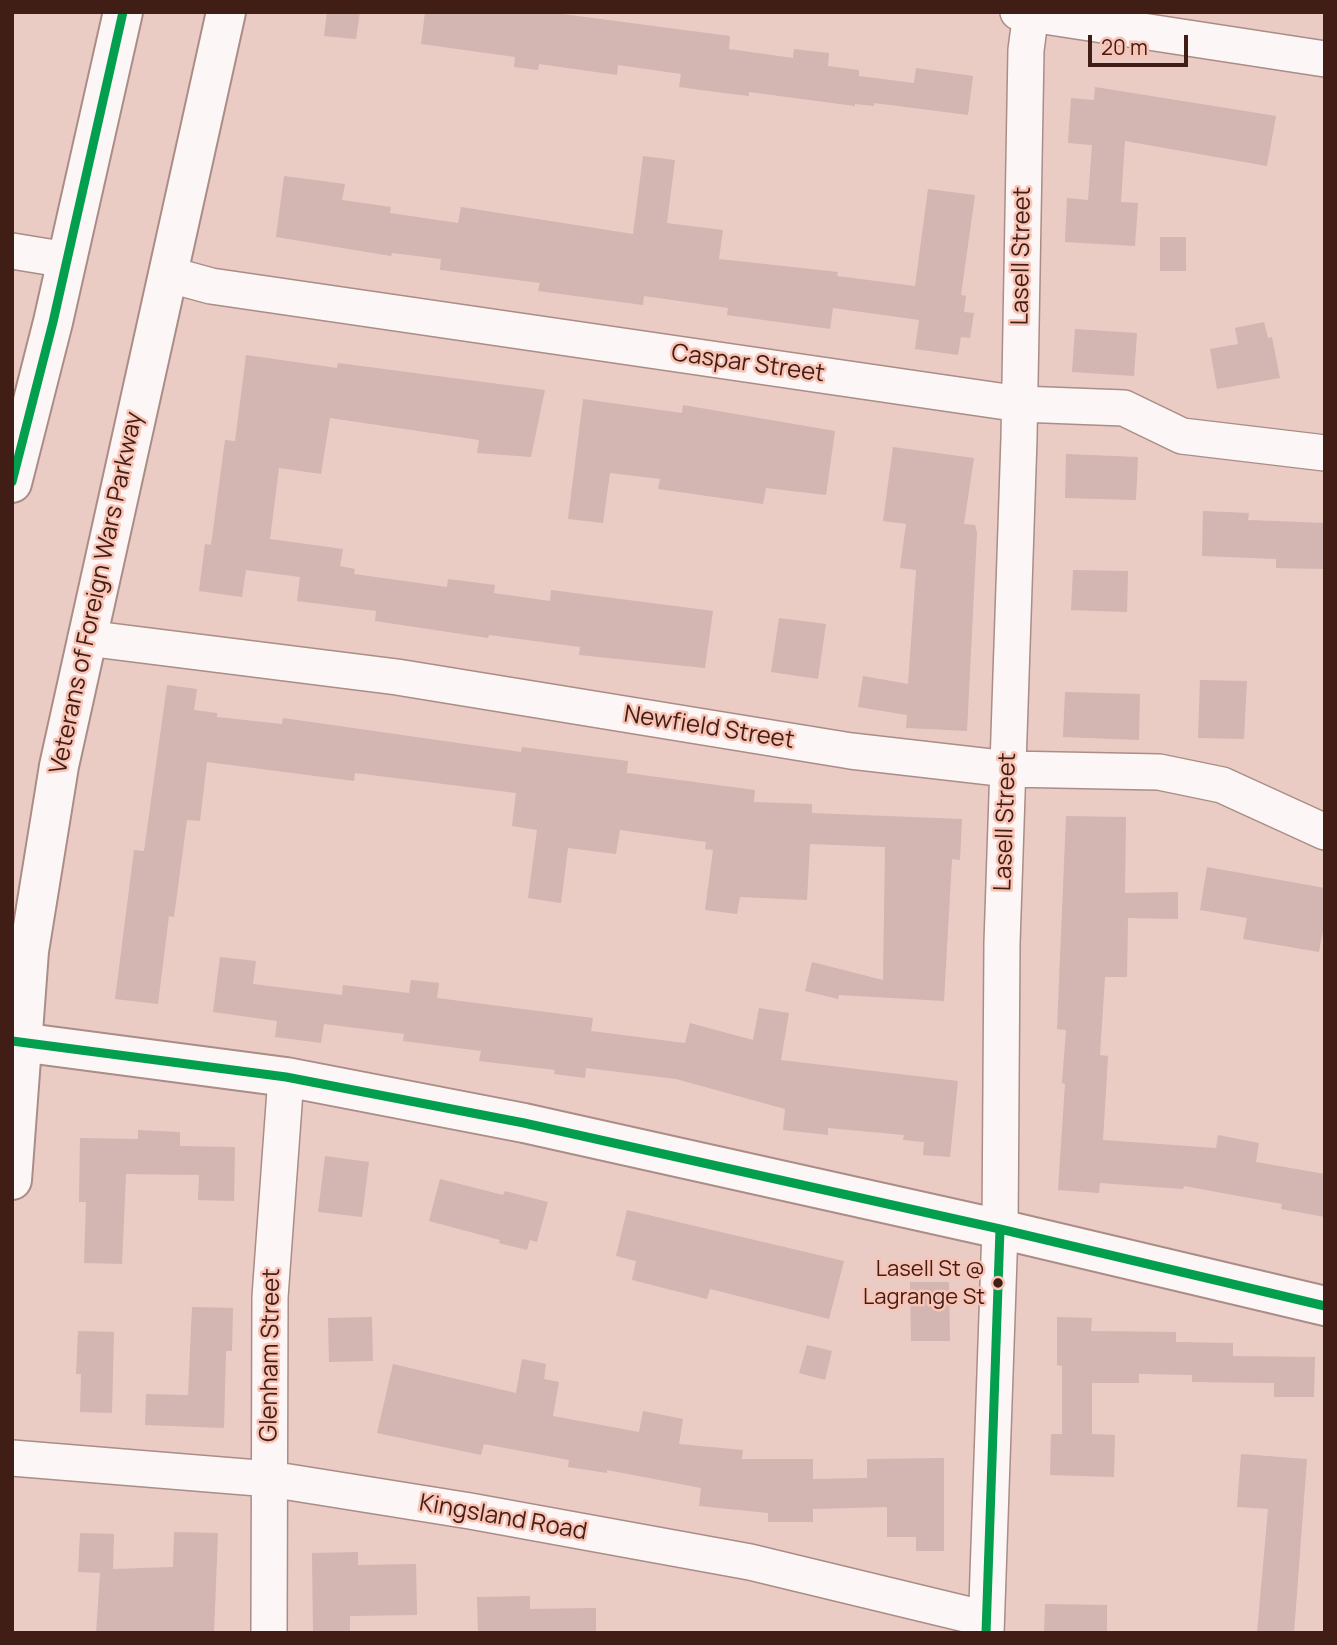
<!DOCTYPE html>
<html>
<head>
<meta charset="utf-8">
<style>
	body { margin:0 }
	#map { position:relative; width:1337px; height:1645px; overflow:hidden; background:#eaccc4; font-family:Manrope,sans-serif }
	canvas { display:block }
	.frame { position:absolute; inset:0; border:14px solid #401e16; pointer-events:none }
	.scale { position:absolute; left:1088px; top:35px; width:100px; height:32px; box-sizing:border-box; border:4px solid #401e16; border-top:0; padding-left:9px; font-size:21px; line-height:24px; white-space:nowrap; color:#401e16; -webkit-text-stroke:5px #f9c3b5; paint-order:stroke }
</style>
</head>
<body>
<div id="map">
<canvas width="1337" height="1645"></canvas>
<div class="frame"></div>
<div class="scale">20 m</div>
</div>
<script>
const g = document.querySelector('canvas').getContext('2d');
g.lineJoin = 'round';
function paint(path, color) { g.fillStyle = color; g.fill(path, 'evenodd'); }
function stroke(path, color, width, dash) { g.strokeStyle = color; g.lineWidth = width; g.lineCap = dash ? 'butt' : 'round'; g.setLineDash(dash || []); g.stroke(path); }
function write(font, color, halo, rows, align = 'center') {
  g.font = font + ' Manrope,sans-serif'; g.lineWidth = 5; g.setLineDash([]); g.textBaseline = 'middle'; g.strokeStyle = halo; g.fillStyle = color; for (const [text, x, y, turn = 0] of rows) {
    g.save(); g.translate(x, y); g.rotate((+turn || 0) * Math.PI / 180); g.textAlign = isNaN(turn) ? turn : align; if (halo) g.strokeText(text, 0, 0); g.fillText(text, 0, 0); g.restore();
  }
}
const building = new Path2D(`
	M 327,12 L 360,12 L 356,39 L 324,36 Z
	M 425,12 L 547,12 L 730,36 L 729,49 L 793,58 L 794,49 L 829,53 L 828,66 L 859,70 L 859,76 L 914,83 L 916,68 L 973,76 L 968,115 L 874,103 L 874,106 L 855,104 L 855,106 L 749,92 L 749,96 L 724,93 L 679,87 L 681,74 L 618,65 L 617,75 L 539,64 L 538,70 L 514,67 L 515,57 L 421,44 Z
	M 1095,87 L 1276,116 L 1267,166 L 1125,141 L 1121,202 L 1138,203 L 1135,246 L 1065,242 L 1067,198 L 1088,200 L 1092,145 L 1068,143 L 1071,98 L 1094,100 Z
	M 643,156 L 675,160 L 667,223 L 723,230 L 719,259 L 838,272 L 837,276 L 915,286 L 928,189 L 975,195 L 961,295 L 966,296 L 964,312 L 974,313 L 970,338 L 961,337 L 958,355 L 915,349 L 919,320 L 833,308 L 830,329 L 727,315 L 728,308 L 644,296 L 643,305 L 538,291 L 540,283 L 440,270 L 441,259 L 392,253 L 391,256 L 276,237 L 284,176 L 345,184 L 342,200 L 391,207 L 390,213 L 458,223 L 461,207 L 633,234 Z
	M 1160,237 L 1186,237 L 1186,271 L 1160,271 Z
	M 1264,322 L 1268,338 L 1272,337 L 1280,378 L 1217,389 L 1210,349 L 1238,344 L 1235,328 Z
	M 1075,329 L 1137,333 L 1134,376 L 1072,372 Z
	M 246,355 L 337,368 L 338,363 L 545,390 L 531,457 L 477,453 L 479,440 L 330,418 L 321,474 L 279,468 L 270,539 L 343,549 L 340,566 L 355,569 L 354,574 L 447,587 L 448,579 L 495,585 L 494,593 L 550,601 L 551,590 L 713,611 L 705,668 L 579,655 L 580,647 L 489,635 L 488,638 L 375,621 L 376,611 L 297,601 L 300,577 L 246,570 L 242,597 L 199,591 L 205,544 L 211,545 L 225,440 L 235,441 Z
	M 583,399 L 682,413 L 683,405 L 835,431 L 826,495 L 766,488 L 763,504 L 658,489 L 660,479 L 610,473 L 603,523 L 568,519 Z
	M 893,447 L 974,458 L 964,524 L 975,525 L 977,533 L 967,731 L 906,728 L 907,715 L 858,707 L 863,676 L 908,684 L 916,570 L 900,568 L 906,524 L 883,521 Z
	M 1066,454 L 1138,457 L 1136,500 L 1065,498 Z
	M 1203,511 L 1249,513 L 1248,520 L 1325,523 L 1324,569 L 1276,568 L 1276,559 L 1202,556 Z
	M 1073,570 L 1128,571 L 1127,612 L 1071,610 Z
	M 779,618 L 826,624 L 818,679 L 771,672 Z
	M 1200,680 L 1247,681 L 1244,739 L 1198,738 Z
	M 167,685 L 197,689 L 194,710 L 217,713 L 217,717 L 282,724 L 283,718 L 521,752 L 522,747 L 628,761 L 627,773 L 755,790 L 754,802 L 812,804 L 812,813 L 962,819 L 960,860 L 952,859 L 944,1001 L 839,995 L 838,999 L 805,991 L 812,962 L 883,980 L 885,847 L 810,844 L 807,900 L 740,897 L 737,914 L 705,910 L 713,850 L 705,849 L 706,842 L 620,830 L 616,854 L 568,848 L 561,903 L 528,898 L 537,830 L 512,826 L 516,793 L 355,773 L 354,781 L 207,762 L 200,821 L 187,820 L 174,917 L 169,916 L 158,1004 L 115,999 L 134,850 L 144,851 Z
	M 1065,692 L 1140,694 L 1139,740 L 1063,737 Z
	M 1066,816 L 1126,817 L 1125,893 L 1178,892 L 1178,919 L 1128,918 L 1127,977 L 1105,977 L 1100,1055 L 1108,1056 L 1103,1140 L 1216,1148 L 1218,1135 L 1259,1143 L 1256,1162 L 1325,1174 L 1325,1217 L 1281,1209 L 1282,1204 L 1184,1186 L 1183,1189 L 1100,1183 L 1099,1193 L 1058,1190 L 1065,1084 L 1062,1083 L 1066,1030 L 1057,1029 Z
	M 1207,867 L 1325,888 L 1325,919 L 1319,952 L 1243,939 L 1247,918 L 1200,910 Z
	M 220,957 L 256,961 L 253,984 L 342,995 L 343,985 L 409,993 L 411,980 L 439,983 L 437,998 L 593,1018 L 591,1031 L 685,1043 L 690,1023 L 753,1040 L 759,1008 L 789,1013 L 781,1060 L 958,1081 L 950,1157 L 923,1155 L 924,1142 L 903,1140 L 904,1135 L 828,1128 L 828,1135 L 783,1130 L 785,1109 L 676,1079 L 586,1068 L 585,1078 L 554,1074 L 555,1070 L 479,1061 L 481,1051 L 403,1041 L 404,1034 L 324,1024 L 321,1043 L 275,1037 L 277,1021 L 213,1012 Z
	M 138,1130 L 180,1132 L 180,1146 L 235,1147 L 234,1201 L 198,1200 L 199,1175 L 126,1174 L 122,1264 L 84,1263 L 86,1202 L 79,1202 L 80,1138 L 138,1139 Z
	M 325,1156 L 369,1162 L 362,1217 L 318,1212 Z
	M 440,1179 L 503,1195 L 505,1191 L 548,1202 L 537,1242 L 530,1240 L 527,1250 L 499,1243 L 500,1240 L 429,1221 Z
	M 627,1210 L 844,1261 L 829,1319 L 710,1289 L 707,1299 L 632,1280 L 636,1261 L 616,1256 Z
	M 910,1282 L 949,1282 L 950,1341 L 911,1341 Z
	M 192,1307 L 233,1308 L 232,1351 L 226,1351 L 224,1428 L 145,1425 L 146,1394 L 188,1395 Z
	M 372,1317 L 373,1361 L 329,1362 L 328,1318 Z
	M 1057,1317 L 1092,1318 L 1091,1331 L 1176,1332 L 1176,1342 L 1233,1343 L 1233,1356 L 1315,1357 L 1314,1397 L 1274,1397 L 1274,1383 L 1192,1382 L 1192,1375 L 1139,1374 L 1139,1383 L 1092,1383 L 1092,1434 L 1115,1435 L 1114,1477 L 1050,1475 L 1051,1434 L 1062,1434 L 1062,1366 L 1057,1365 Z
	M 78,1331 L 114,1332 L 112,1413 L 80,1412 L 81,1374 L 76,1374 Z
	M 807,1345 L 832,1351 L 825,1380 L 799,1373 Z
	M 522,1359 L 546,1364 L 544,1379 L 559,1382 L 553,1416 L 639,1432 L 643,1411 L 683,1419 L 679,1444 L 743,1450 L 742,1459 L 813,1459 L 813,1479 L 867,1478 L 867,1459 L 944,1458 L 944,1551 L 916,1551 L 916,1537 L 887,1537 L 887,1507 L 813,1509 L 813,1522 L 768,1522 L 768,1513 L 699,1506 L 701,1488 L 607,1470 L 607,1473 L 568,1467 L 569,1460 L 484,1444 L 481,1455 L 377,1433 L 393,1364 L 516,1393 Z
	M 1241,1454 L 1307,1459 L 1294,1633 L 1257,1633 L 1268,1509 L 1237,1507 Z
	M 174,1532 L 218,1533 L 214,1633 L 96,1633 L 100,1573 L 78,1572 L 80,1533 L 114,1534 L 113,1569 L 173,1567 Z
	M 358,1552 L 358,1565 L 416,1564 L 417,1615 L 350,1616 L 350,1633 L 313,1633 L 312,1553 Z
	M 530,1596 L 530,1609 L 596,1608 L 596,1633 L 478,1633 L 477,1597 Z
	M 1045,1604 L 1107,1605 L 1107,1633 L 1044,1633 Z`);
const minor = new Path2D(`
	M 1018,12 L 1325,59
	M 12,251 L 67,260
	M 167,274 L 211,286 L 1020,404 L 1124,408 L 1182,436 L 1325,453
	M 86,638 L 397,677 L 851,751 L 1008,769 L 1159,772 L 1222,785 L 1325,832
	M 12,1458 L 270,1479 L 470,1511 L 750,1562 L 986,1619
	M 269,1633 L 270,1297 L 286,1077
	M 986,1633 L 1000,1229 L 1002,943 L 1019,438 L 1026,50 L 1031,12`);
const secondary = new Path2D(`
	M 12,1041 L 286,1077 L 524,1123 L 1000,1229 L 1325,1306`);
const trunk = new Path2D(`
	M 12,483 L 53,322 L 123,12
	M 12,1180 L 29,951 L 59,766 L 226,12`);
const bus1 = new Path2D(`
	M 12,482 L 53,322 L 123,12
	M 12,1041 L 286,1077 L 524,1123 L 1000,1229 L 1325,1306
	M 986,1633 L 1000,1229`);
const markers = [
	[998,1283,6,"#401e16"]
];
const busNames = [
	["Lasell St @",985,1270],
	["Lagrange St",985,1298]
];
const streetNames = [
	["Lasell Street",1022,256,-89],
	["Caspar Street",748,364,8],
	["Veterans of Foreign Wars Parkway",97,593,-78],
	["Newfield Street",709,728,9],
	["Lasell Street",1006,822,-88],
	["Glenham Street",271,1355,-89],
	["Kingsland Road",503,1518,10]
];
paint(building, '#d3b5b1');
stroke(minor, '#aa8d86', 38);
stroke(secondary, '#aa8d86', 42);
stroke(trunk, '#aa8d86', 42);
stroke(minor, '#fcf7f6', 35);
stroke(secondary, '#fcf7f6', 38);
stroke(trunk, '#fcf7f6', 38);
stroke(bus1, '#039f4e', 9);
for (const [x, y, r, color] of markers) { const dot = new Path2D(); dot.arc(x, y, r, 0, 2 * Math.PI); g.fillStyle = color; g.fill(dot); stroke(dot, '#f9c3b5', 2.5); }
write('22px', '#401e16', '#f9c3b5', busNames, 'right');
write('24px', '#401e16', '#f9c3b5', streetNames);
</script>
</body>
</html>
